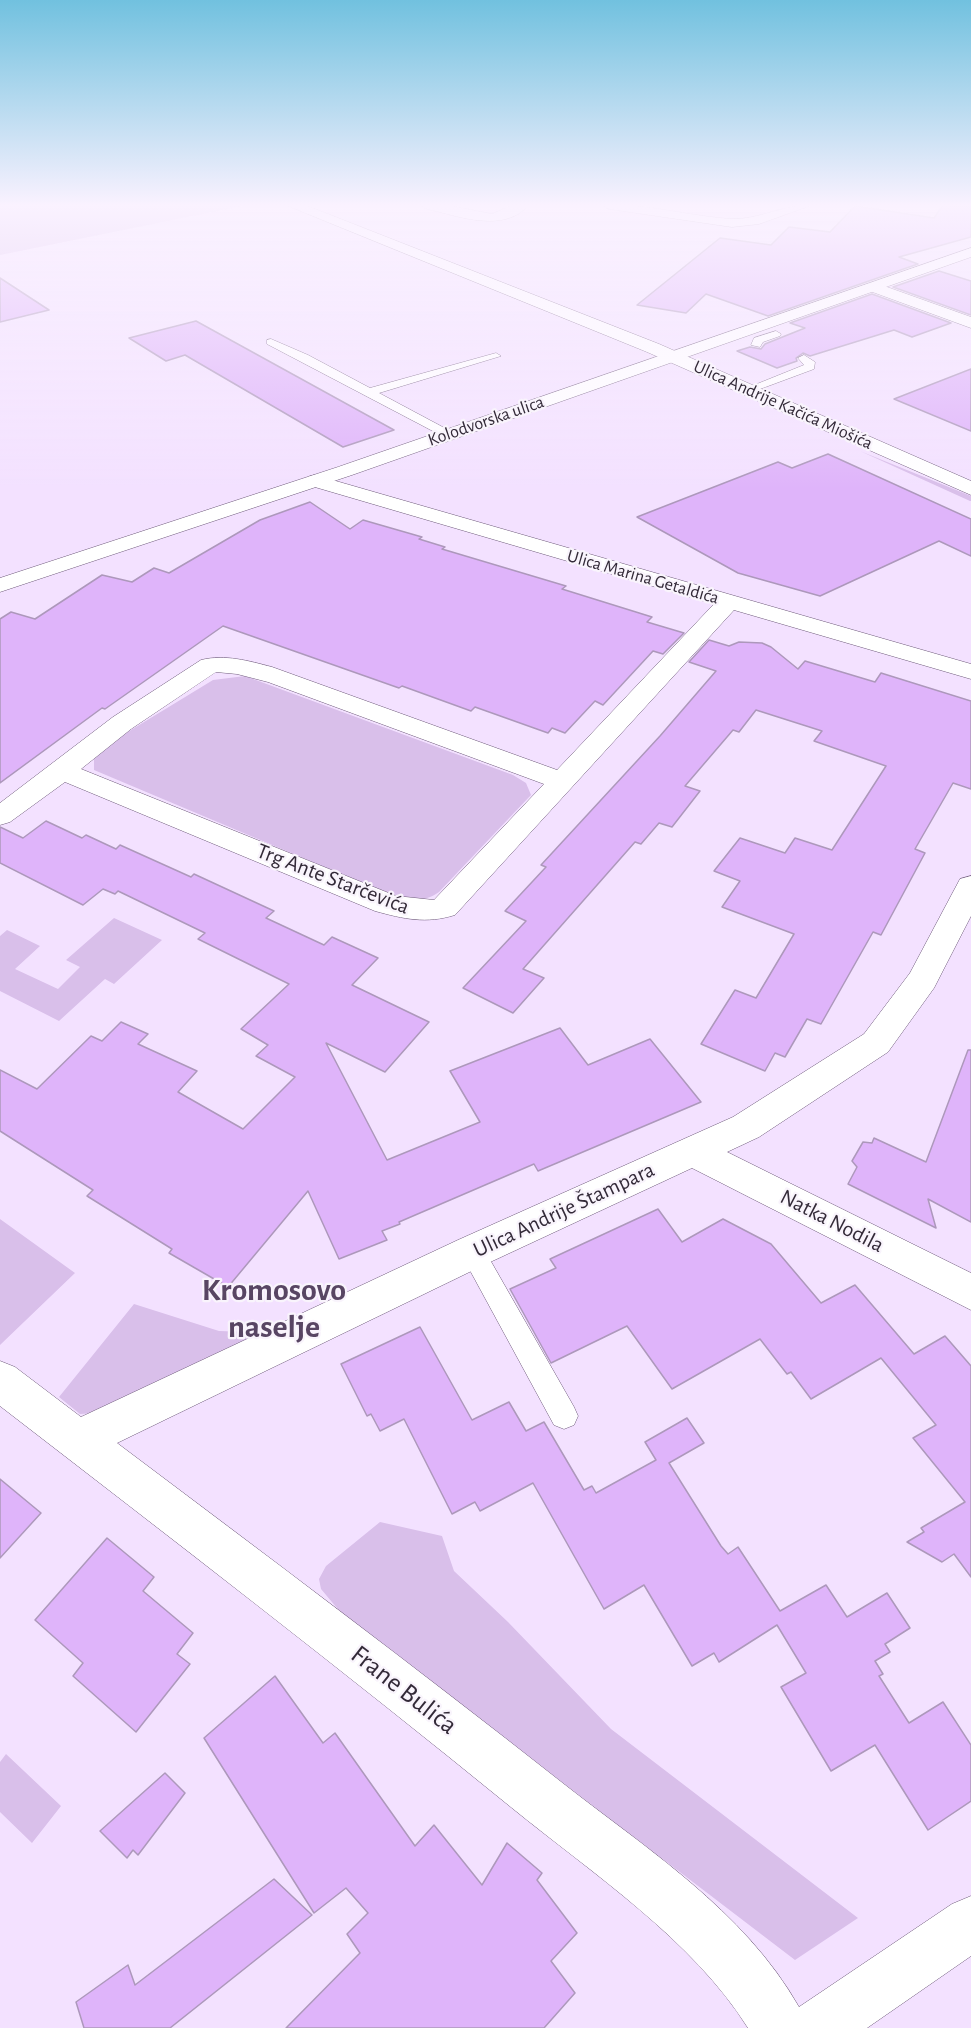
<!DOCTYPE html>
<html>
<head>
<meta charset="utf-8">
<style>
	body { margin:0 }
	canvas { display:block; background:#f3e1ff }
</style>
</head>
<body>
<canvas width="971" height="2028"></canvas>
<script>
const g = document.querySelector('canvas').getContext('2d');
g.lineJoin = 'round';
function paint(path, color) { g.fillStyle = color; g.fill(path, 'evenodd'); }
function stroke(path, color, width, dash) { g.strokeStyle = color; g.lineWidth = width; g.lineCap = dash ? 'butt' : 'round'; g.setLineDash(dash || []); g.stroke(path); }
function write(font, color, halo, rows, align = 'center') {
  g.font = font + ' "Alegreya Sans",sans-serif'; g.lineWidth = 4.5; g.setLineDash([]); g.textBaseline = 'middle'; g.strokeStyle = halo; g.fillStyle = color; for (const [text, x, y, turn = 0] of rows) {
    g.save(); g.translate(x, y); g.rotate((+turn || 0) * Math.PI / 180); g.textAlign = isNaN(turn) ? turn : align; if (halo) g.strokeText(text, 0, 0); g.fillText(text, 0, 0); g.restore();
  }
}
const green = new Path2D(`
	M 0,205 L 247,205 L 0,255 Z
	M 860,451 L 971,496 L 971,501 L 970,501 Z
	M 245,676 L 513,775 L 526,783 L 531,795 L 439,892 C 425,902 414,900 398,898 L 94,770 L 94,758 L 108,744 L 213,680 Z
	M 114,918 L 162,940 L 114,984 L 105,979 L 59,1021 L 0,991 L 0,936 L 7,930 L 40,946 L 15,969 L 58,989 L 80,967 L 66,960 Z
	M 0,1219 L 75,1273 L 0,1345 Z
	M 134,1304 L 219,1331 L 248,1332 L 245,1343 L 96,1413 L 80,1414 L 59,1397 Z
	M 380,1522 L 442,1536 L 454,1571 L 508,1622 L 611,1729 L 858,1918 L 795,1960 L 342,1614 L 321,1589 L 319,1579 L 326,1566 Z
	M 6,1754 L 61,1806 L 32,1843 L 0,1812 L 0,1762 Z`);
const building = new Path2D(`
	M 943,205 L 971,207 L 971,237 L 899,257 L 918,264 L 768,316 L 706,294 L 686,313 L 637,305 L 720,238 L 771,245 L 789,227 L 830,232 L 855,206 L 934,218 Z
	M 939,271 L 971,281 L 971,315 L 893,287 Z
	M 0,278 L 49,310 L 0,322 Z
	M 872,294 L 951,323 L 912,337 L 894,330 L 810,356 L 803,353 L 796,358 L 797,361 L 777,368 L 737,351 L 750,347 L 761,349 L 765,344 L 805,328 L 790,323 Z
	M 196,321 L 394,430 L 343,447 L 185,355 L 166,361 L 129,338 Z
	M 971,369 L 971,431 L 894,399 Z
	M 828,454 L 971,519 L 971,556 L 939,541 L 820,596 L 738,573 L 637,517 L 778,462 L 792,468 Z
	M 310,502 L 350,529 L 363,520 L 422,537 L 419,539 L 445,547 L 442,549 L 566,586 L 562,589 L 652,617 L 647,622 L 684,633 L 663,654 L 653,651 L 603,705 L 595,701 L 565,733 L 552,728 L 548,733 L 475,707 L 471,711 L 402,686 L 399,688 L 223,626 L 105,709 L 102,708 L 0,783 L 0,619 L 11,612 L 35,619 L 102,575 L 132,582 L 154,568 L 169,573 L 260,520 Z
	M 709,640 L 729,646 L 739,642 L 762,643 L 771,647 L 798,669 L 805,661 L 875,682 L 881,673 L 971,701 L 971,789 L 953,783 L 915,849 L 925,853 L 881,935 L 873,932 L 821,1024 L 807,1019 L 785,1057 L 775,1053 L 765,1071 L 701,1044 L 735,990 L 756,998 L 794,934 L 722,907 L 740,881 L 714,871 L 740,838 L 785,853 L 795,838 L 832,850 L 886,766 L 814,741 L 822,731 L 756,710 L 739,732 L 733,730 L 685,786 L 700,791 L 672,827 L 659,823 L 641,844 L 635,842 L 523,969 L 544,978 L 513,1013 L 463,988 L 526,921 L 505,911 L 546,867 L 541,865 L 660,736 L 716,671 L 689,662 Z
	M 46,821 L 82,838 L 86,835 L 116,849 L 120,845 L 191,877 L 194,874 L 274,911 L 266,918 L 324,945 L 332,937 L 378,958 L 352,985 L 429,1022 L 385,1072 L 326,1043 L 387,1160 L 480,1122 L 450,1071 L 560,1028 L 588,1065 L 650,1039 L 701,1102 L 538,1171 L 534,1164 L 399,1222 L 400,1224 L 382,1231 L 387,1240 L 339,1259 L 308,1191 L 228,1287 L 169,1253 L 172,1249 L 87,1196 L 93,1190 L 0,1131 L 0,1070 L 37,1089 L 91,1036 L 102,1041 L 121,1022 L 148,1034 L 138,1044 L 197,1071 L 178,1092 L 243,1129 L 295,1077 L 256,1056 L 268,1045 L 241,1029 L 289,984 L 198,939 L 205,933 L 118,891 L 115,894 L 103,889 L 83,905 L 0,863 L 0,827 L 23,838 Z
	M 968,1050 L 971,1050 L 971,1222 L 928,1199 L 936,1228 L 848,1184 L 857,1167 L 852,1161 L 863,1142 L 872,1143 L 874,1138 L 926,1162 Z
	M 658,1209 L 682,1242 L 723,1219 L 771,1244 L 821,1303 L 855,1285 L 914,1354 L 945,1336 L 971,1366 L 971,1577 L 954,1554 L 942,1562 L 907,1542 L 924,1532 L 921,1528 L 965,1502 L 913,1438 L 936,1425 L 881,1358 L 811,1399 L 791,1372 L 787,1374 L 760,1339 L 672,1389 L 627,1326 L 551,1363 L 510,1289 L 556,1268 L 550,1259 Z
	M 420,1327 L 472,1420 L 509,1402 L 526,1431 L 544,1422 L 584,1490 L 592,1486 L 596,1493 L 656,1460 L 645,1442 L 687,1418 L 704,1443 L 669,1463 L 721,1546 L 728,1554 L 738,1547 L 780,1611 L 826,1585 L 847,1617 L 887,1593 L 910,1628 L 885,1644 L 890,1652 L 875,1661 L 883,1674 L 879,1676 L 909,1723 L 943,1702 L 971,1745 L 971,1801 L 928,1830 L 875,1745 L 831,1771 L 781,1687 L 806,1673 L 777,1625 L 719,1662 L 714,1653 L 692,1666 L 644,1585 L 604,1609 L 533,1483 L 480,1511 L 475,1502 L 452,1514 L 404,1419 L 380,1431 L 371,1414 L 367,1416 L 341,1364 Z
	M 0,1479 L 41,1513 L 0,1558 Z
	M 107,1538 L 154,1577 L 143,1591 L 193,1633 L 177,1654 L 190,1664 L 136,1732 L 73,1676 L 83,1663 L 35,1620 Z
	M 275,1676 L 323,1743 L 335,1733 L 415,1846 L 434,1825 L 482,1885 L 507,1843 L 542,1873 L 537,1880 L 577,1933 L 551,1961 L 575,1993 L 544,2028 L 286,2028 L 360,1953 L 347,1934 L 368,1913 L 346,1888 L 314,1913 L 204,1738 Z
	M 165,1773 L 185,1793 L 138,1855 L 133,1850 L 127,1858 L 100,1831 Z
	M 274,1879 L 312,1915 L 170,2028 L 84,2028 L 76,2002 L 128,1965 L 135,1985 Z`);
const service = new Path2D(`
	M 776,331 L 781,334 L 780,336 L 763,342 L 760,347 L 751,345 L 754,338 Z
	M 271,339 L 308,355 L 370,388 L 496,353 L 501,356 L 379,393 L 452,432 L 454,435 L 448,439 L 267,344 L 267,340 Z
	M 804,355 L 815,362 L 814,369 L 752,392 L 742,390 L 804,365 L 798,358 Z
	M 472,1241 L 481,1244 L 574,1407 L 578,1416 L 574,1425 L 564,1429 L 554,1425 L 460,1252 L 463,1244 Z`);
const minor = new Path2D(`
	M 420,205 L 447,205 L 492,214 L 512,205 L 529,205 C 503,234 459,216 427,209 Z
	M 602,205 C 646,203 687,216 731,219 C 759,220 784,204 812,205 L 759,224 L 732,227 L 609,209 Z
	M 873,282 L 971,317 L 971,328 L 867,290 L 865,287 Z
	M 315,475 L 971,664 L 971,679 L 734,610 L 455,915 C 426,924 404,919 375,911 L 65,782 L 10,822 L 0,825 L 0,803 L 113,717 L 201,660 C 225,654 249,661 272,667 L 557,770 L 714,604 L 308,485 L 305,481 L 308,477 ZM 216,672 L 237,674 L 268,682 L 544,784 L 434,900 L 396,896 L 81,769 L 131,729 Z
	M 971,876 L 971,916 L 934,988 L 888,1052 L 759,1137 L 727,1152 L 971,1273 L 971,1310 L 692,1168 L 486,1264 L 117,1443 C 266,1555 414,1666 560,1781 C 645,1848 744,1910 799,2007 L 952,1904 L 971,1896 L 971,1956 L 867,2028 L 748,2028 C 693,1940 592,1873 512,1808 C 344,1671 171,1538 0,1406 L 0,1361 L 15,1367 L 81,1417 L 458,1240 L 733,1117 L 864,1034 L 910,973 L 960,879 Z`);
const tertiary = new Path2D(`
	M 971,248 L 971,257 L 352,475 L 0,592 L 0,578 L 338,467 Z`);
const secondary = new Path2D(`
	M 286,205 L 305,205 L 659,344 L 971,481 L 971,495 L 647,352 Z`);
const farStreetnames = [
	["Ulica Andrije Kačića Miošića",783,405,24],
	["Kolodvorska ulica",486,421,-19],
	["Ulica Marina Getaldića",643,577,16]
];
const streetNames = [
	["Trg Ante Starčevića",333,879,21],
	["Ulica Andrije Štampara",564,1210,-25],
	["Natka Nodila",832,1221,27]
];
const nearStreetnames = [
	["Frane Bulića",404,1690,38]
];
const nearQuarternames = [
	["Kromosovo",274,1290],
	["naselje",274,1327]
];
paint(green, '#d9bfea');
paint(building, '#dfb4fa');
stroke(building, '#ad98bb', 1.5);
stroke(service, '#6e5b7a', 1);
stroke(minor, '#6e5b7a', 1);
stroke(tertiary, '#6e5b7a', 1);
stroke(secondary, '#6e5b7a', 1);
paint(service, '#fff');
paint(minor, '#fff');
paint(tertiary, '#fff');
paint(secondary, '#fff');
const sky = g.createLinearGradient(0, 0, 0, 489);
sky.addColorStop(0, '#71c1df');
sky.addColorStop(0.42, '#faf2ff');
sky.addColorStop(1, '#faf2ff00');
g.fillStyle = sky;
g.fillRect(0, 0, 971, 489);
write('18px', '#332a38', '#f9f4fc', farStreetnames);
write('22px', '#332a38', '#f9f4fc', streetNames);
write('27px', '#332a38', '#f9f4fc', nearStreetnames);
write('bold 32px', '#584563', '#f9f4fc', nearQuarternames);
</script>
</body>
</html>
